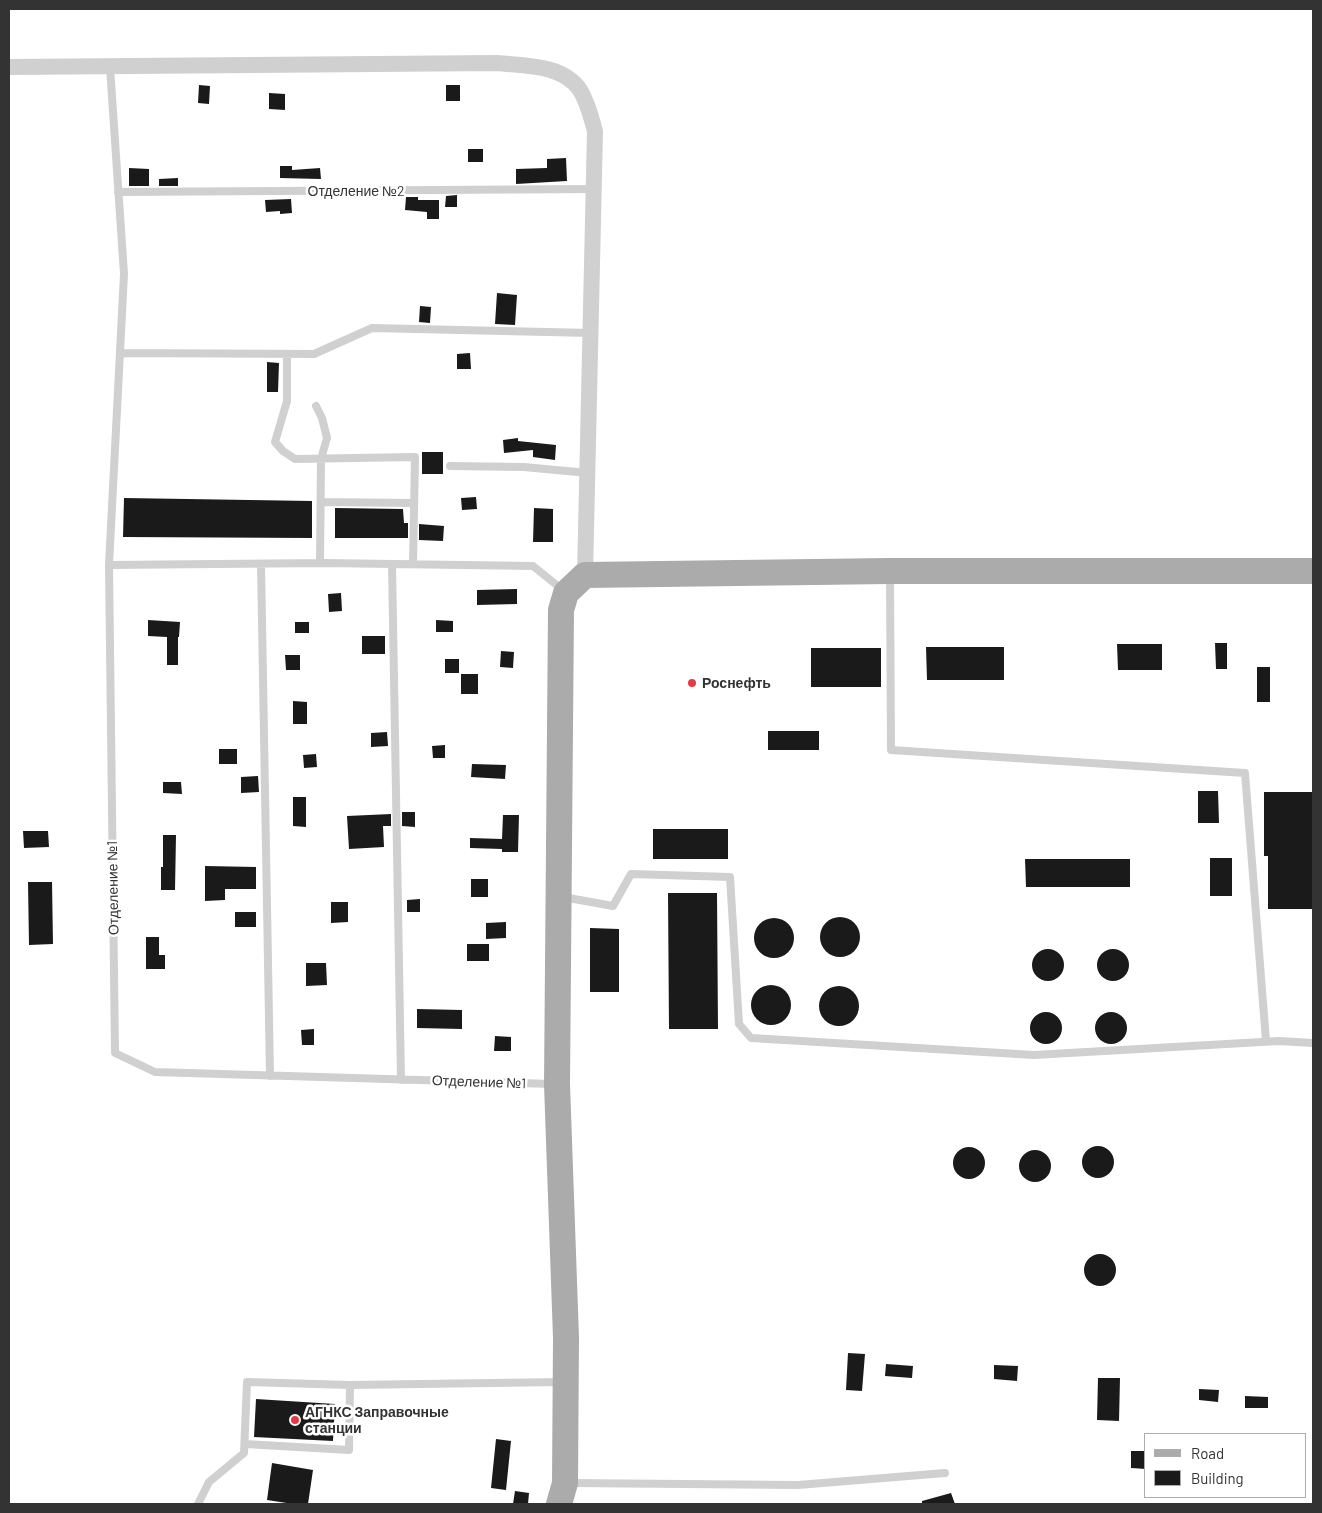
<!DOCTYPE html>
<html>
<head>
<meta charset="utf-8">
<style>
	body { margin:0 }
	#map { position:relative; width:1322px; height:1513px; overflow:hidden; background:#fff; font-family:Barlow,sans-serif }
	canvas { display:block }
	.frame { position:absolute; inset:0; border:10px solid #333; pointer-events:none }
	.legend { position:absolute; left:1144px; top:1433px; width:162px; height:65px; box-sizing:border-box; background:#fff; border:1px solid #adadad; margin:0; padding:6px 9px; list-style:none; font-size:15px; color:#333 }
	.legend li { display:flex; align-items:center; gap:10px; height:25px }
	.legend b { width:25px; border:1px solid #adadad }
</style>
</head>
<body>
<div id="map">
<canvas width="1322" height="1513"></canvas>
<div class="frame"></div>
<ul class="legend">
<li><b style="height:6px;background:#ababab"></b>Road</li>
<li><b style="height:14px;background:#1a1a1a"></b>Building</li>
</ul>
</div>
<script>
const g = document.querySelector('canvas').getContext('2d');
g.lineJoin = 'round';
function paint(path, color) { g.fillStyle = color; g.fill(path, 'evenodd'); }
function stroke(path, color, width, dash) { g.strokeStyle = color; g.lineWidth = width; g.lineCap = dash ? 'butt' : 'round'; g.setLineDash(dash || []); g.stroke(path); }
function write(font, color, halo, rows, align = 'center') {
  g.font = font + ' Barlow,sans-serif'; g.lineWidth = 5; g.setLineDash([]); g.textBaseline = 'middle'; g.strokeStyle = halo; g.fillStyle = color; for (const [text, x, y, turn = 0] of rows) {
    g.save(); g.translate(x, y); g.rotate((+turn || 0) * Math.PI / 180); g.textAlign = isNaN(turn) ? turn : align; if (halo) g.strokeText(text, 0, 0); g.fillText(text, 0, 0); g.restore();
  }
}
const building = new Path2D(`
	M 199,85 L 210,86 L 209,104 L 198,103 Z
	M 446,85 L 460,85 L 460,101 L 446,101 Z
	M 269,93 L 285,94 L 285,110 L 269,109 Z
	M 468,149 L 483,149 L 483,162 L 468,162 Z
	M 566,158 L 567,181 L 516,184 L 516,169 L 547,168 L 547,159 Z
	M 280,166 L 292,166 L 292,170 L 320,168 L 321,179 L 280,178 Z
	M 129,168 L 149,169 L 149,186 L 129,186 Z
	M 178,178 L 178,186 L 159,186 L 159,179 Z
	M 457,195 L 457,207 L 445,207 L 446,196 Z
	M 406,197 L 418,197 L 418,200 L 439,200 L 439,219 L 427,219 L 427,212 L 405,210 Z
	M 291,199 L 292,213 L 280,214 L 280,211 L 266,212 L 265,200 Z
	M 497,293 L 517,295 L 515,325 L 495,324 Z
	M 420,306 L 431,307 L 430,323 L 419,322 Z
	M 470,353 L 471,369 L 457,369 L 457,354 Z
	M 267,362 L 279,363 L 278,392 L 267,392 Z
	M 518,438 L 518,441 L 556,445 L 555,460 L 533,457 L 533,450 L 504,453 L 503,440 Z
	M 422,452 L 443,452 L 443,474 L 422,474 Z
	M 476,497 L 477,509 L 462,510 L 461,498 Z
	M 124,498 L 312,501 L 312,538 L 123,537 Z
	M 335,508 L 403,509 L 404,523 L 408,523 L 408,538 L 335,538 Z
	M 534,508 L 553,509 L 553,542 L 533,542 Z
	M 419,524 L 444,526 L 443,541 L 419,540 Z
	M 517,589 L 517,604 L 477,605 L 477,590 Z
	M 341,593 L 342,611 L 329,612 L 328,594 Z
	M 148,620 L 180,622 L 179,637 L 178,637 L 178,665 L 167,665 L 167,637 L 148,636 Z
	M 436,620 L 453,621 L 453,632 L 436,632 Z
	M 295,622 L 309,622 L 309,633 L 295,633 Z
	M 362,636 L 385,636 L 385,654 L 362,654 Z
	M 1215,643 L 1227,643 L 1227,669 L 1216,669 Z
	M 1117,644 L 1162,644 L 1162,670 L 1118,670 Z
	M 926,647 L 1004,647 L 1004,680 L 927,680 Z
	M 811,648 L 881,648 L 881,687 L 811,687 Z
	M 501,651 L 514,652 L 513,668 L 500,667 Z
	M 285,655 L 300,655 L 300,670 L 286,670 Z
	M 445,659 L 459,659 L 459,673 L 445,673 Z
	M 1257,667 L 1270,667 L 1270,702 L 1257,702 Z
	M 461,674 L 478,674 L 478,694 L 461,694 Z
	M 293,701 L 307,702 L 307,724 L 293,724 Z
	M 768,731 L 819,731 L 819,750 L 768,750 Z
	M 387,732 L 388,746 L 371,747 L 371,733 Z
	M 445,745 L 445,758 L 433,758 L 432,746 Z
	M 219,749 L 237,749 L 237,764 L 219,764 Z
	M 316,754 L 317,767 L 304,768 L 303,755 Z
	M 472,764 L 506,765 L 505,779 L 471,777 Z
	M 258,776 L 259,792 L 241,793 L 241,777 Z
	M 163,782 L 181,782 L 182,794 L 163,793 Z
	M 1198,791 L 1218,791 L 1219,823 L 1198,823 Z
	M 1264,792 L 1313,792 L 1313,909 L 1268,909 L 1268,856 L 1264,856 Z
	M 293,797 L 306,797 L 306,827 L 293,826 Z
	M 402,812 L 415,812 L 415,827 L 402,826 Z
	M 391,814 L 391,826 L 383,826 L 384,847 L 349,849 L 347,816 Z
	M 503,815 L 519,815 L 518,852 L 502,852 L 502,849 L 470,848 L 470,838 L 502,839 Z
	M 653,829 L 728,829 L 728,859 L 653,859 Z
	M 23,831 L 48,831 L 49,847 L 24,848 Z
	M 163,835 L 176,835 L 175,890 L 161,890 L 161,867 L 163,867 Z
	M 1210,858 L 1232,858 L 1232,896 L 1210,896 Z
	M 1025,859 L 1130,859 L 1130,887 L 1026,887 Z
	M 205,866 L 256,867 L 256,889 L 225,889 L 225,900 L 205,901 Z
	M 471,879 L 488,879 L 488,897 L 471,897 Z
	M 28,882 L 52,882 L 53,944 L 29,945 Z
	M 668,893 L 717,893 L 718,1029 L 669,1029 Z
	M 420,899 L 420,912 L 407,912 L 407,900 Z
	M 331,902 L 348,902 L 348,922 L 331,923 Z
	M 235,912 L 256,912 L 256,927 L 235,927 Z
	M820 937a20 20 0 1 1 40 0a20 20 0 1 1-40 0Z
	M754 938a20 20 0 1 1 40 0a20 20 0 1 1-40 0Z
	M 506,922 L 506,938 L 486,939 L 486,923 Z
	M 590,928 L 619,929 L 619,992 L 590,992 Z
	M 146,937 L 159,937 L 159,955 L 165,955 L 165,969 L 146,969 Z
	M 467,944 L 489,944 L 489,961 L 467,961 Z
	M1032 965a16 16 0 1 1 32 0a16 16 0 1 1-32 0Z
	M1097 965a16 16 0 1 1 32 0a16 16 0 1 1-32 0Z
	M 306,963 L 326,963 L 327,985 L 306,986 Z
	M751 1005a20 20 0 1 1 40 0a20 20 0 1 1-40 0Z
	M819 1006a20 20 0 1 1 40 0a20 20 0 1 1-40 0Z
	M 417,1009 L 462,1010 L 462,1029 L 417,1028 Z
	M1030 1028a16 16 0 1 1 32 0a16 16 0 1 1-32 0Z
	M1095 1028a16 16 0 1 1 32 0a16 16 0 1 1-32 0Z
	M 314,1029 L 314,1045 L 302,1045 L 301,1030 Z
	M 495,1036 L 511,1037 L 511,1051 L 494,1051 Z
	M1082 1162a16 16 0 1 1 32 0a16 16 0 1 1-32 0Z
	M953 1163a16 16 0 1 1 32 0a16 16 0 1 1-32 0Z
	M1019 1166a16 16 0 1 1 32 0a16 16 0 1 1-32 0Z
	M1084 1270a16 16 0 1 1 32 0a16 16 0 1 1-32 0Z
	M 848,1353 L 865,1354 L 862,1391 L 846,1390 Z
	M 886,1364 L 913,1366 L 912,1378 L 885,1376 Z
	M 994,1365 L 1018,1366 L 1017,1381 L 994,1379 Z
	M 1098,1378 L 1120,1378 L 1119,1421 L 1097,1420 Z
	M 1199,1389 L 1219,1390 L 1218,1402 L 1199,1400 Z
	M 1245,1396 L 1268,1397 L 1268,1408 L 1245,1408 Z
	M 256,1399 L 335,1404 L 333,1441 L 254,1437 Z
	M 496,1439 L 511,1441 L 506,1490 L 491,1488 Z
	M 1131,1451 L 1146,1451 L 1146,1469 L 1131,1468 Z
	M 272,1463 L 313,1470 L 308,1504 L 293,1504 L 267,1500 Z
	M 515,1491 L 529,1493 L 528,1504 L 513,1504 Z
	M 951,1493 L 955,1504 L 922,1504 L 922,1501 Z`);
const service = new Path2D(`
	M 110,67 L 124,274 L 109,565 L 115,1053 L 155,1072 L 552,1084
	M 118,192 L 594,189
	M 120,353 L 314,354 L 372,328 L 591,333
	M 287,354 L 287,401 L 275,442 L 283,451 L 295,459 L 415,457 L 413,564
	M 316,406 L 322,418 L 327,438 L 321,459 L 320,563
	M 450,466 L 524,467 L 588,473
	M 321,502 L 414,503
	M 261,564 L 270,1076
	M 392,564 L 401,1080
	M 109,565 L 324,563 L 533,566 L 564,591
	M 890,576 L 891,750 L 1245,773 L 1266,1041
	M 563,897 L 613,906 L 631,874 L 730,877 L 739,1024 L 751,1038 L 1034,1055 L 1279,1041 L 1313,1043
	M 245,1444 L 349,1450 L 350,1385
	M 569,1483 L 798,1485 L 945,1473
	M 198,1504 L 209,1482 L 244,1453 L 247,1382 L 350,1385 L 561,1382`);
const minor = new Path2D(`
	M 9,67 L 497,63 C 524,66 563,64 580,90 C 588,103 591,117 595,131 L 585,575`);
const primary = new Path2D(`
	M 559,1504 L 565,1483 L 566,1338 L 557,1084 L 561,610 L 566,593 L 585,575 L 890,571 L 1313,571`);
const markers = [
	[692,683,5,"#e63946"],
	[295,1420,5,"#e63946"]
];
const streetNames = [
	["Отделение №2",356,191],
	["Отделение №1",113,888,-91],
	["Отделение №1",479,1082,2]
];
const poiNames = [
	["Роснефть",702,683],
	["АГНКС Заправочные",305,1412],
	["станции",305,1428]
];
paint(building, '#1a1a1a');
stroke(service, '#d0d0d0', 8);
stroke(minor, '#d0d0d0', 16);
stroke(primary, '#ababab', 26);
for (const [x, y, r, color] of markers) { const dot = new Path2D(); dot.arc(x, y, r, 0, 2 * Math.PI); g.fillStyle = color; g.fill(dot); stroke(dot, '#fff', 2); }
write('14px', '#333', '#fff', streetNames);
write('bold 14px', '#333', '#fff', poiNames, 'left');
</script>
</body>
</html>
